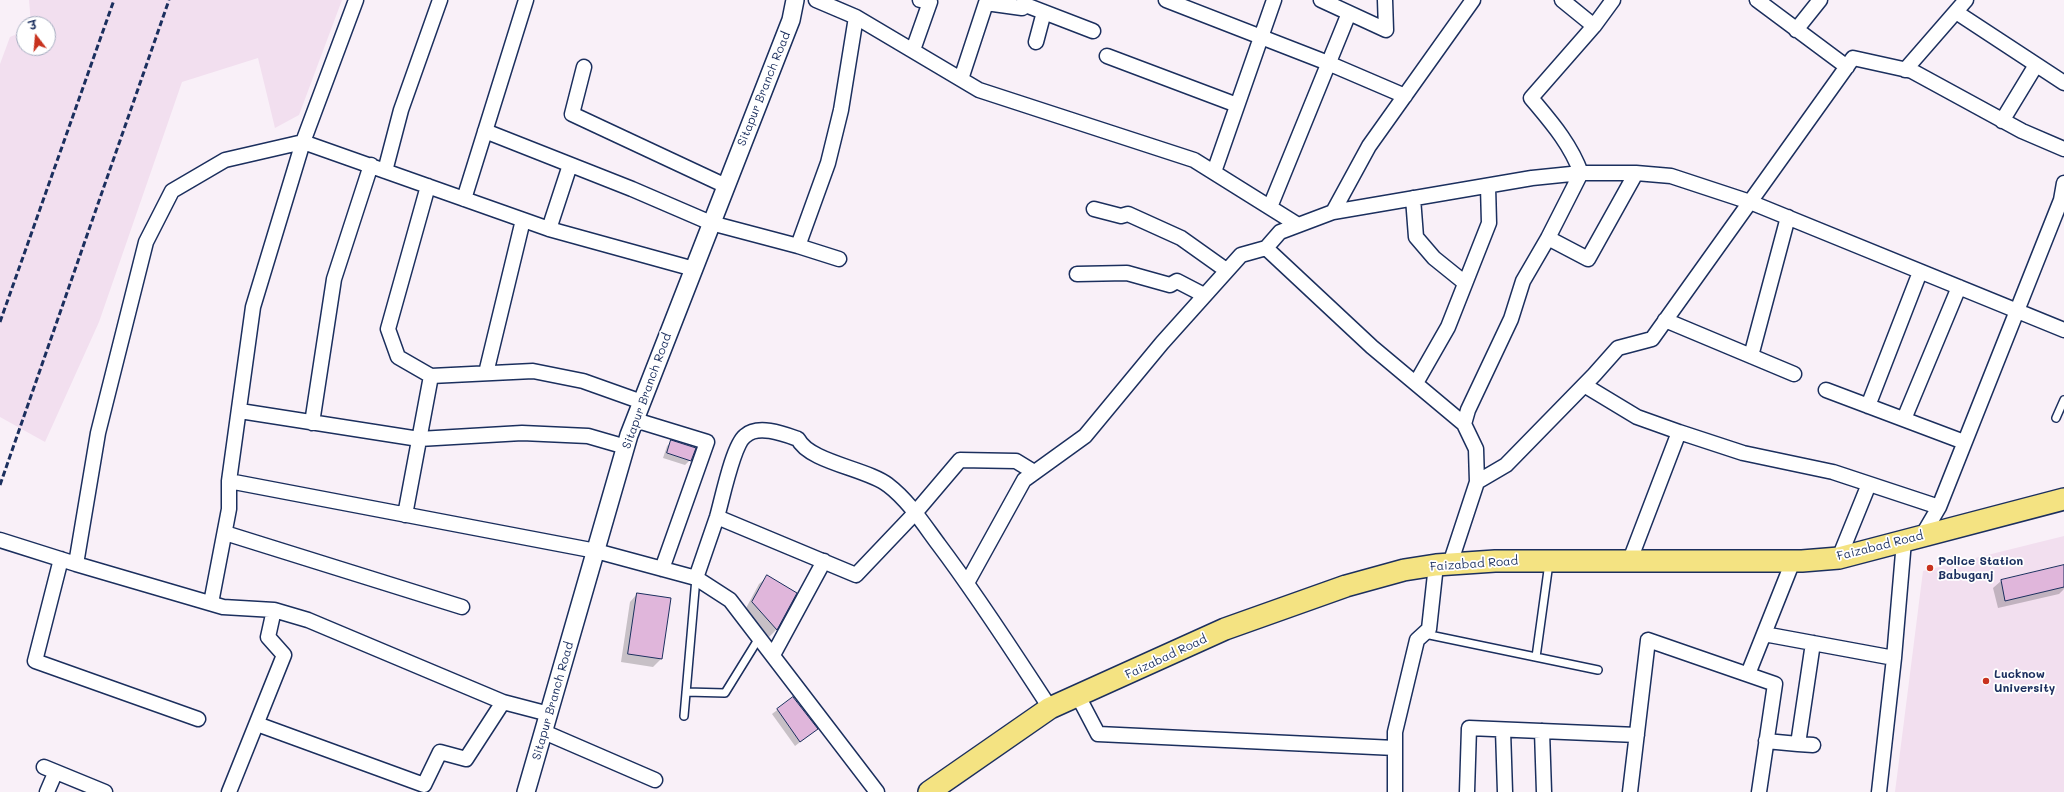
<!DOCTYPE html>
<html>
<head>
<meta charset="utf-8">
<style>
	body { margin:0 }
	#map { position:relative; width:2064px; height:792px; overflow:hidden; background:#f9f0f8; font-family:Mali,"Playpen Sans Deva",sans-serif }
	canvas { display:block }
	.north { position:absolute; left:16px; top:16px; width:40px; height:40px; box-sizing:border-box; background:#fff; border:1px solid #a4acbf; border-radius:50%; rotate:344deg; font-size:11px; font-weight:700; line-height:16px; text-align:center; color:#1b2f5e }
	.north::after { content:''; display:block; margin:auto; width:14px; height:18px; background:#c8321e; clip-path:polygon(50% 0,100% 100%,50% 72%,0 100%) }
</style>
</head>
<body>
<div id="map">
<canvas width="2064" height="792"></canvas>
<div class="north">उ</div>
</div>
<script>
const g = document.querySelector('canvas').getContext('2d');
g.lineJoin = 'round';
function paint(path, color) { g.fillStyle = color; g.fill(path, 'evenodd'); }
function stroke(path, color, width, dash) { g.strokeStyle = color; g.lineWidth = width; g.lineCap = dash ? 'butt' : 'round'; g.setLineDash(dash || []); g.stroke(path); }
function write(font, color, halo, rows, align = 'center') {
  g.font = font + ' Mali,sans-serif'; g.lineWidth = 3.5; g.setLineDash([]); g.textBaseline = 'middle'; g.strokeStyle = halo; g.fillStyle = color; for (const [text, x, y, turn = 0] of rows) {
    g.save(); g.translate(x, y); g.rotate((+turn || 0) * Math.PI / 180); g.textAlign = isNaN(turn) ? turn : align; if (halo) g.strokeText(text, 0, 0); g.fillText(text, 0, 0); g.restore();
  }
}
const built = new Path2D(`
	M 29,0 L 342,0 L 299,115 L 275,128 L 258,58 L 182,82 L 99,322 L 45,442 L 0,417 L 0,64 L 10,37 L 24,31 L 24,48 L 48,48 L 48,24 L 31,24 Z
	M 2064,536 L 2064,792 L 1895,792 L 1923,571 Z`);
const shadow = new Path2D(`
	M 672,441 L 690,460 L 685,465 L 663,458 L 667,446 Z
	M 2062,567 L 2064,589 L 2059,594 L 1998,608 L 1993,588 L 2001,581 Z
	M 767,577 L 796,593 L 776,630 L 769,637 L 745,610 L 759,584 Z
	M 637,594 L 670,599 L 661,659 L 653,667 L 621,662 L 630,602 Z
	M 793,698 L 817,729 L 795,746 L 772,714 Z`);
const building = new Path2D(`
	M 671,440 L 696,448 L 691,461 L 667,453 Z
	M 2064,565 L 2064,587 L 2005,601 L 2001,580 Z
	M 767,575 L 797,593 L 777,630 L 752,602 Z
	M 637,593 L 671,598 L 662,659 L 628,654 Z
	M 793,697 L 818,729 L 800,742 L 777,709 Z`);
const service = new Path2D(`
	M 2056,418 L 2064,400
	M 1425,634 L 1598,670
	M 1536,657 L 1549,563
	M 686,692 L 725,693 L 759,638
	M 684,716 L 696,578`);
const minor = new Path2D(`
	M 816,0 L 856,17 L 979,90 L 1194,160 L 1298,225
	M 1166,0 L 1328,63 L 1405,96
	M 1321,0 L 1386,30 L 1385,0
	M 1562,0 L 1594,26
	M 1757,0 L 1847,67
	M 1023,4 L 1093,31
	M 1956,12 L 2064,83
	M 1796,30 L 1820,0
	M 1036,42 L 1044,12
	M 913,50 L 930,2 L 920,0
	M 1107,56 L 1237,105
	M 584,67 L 572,114 L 726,186
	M 1905,70 L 1966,0
	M 961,79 L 986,3 L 1022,8 L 1025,0
	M 2002,121 L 2036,65
	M 485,131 L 632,189 L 711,223 L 798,246 L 828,163 L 841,110 L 856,17
	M 385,171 L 401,110 L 440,0
	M 1214,172 L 1274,0
	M 1413,198 L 1416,237 L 1434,258 L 1465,283
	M 464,199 L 526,0
	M 1270,207 L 1349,13
	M 1094,209 L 1121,216 L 1128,214 L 1181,238 L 1226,270
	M 1333,212 L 1369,146 L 1473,0
	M 549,229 L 570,165
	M 1548,238 L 1588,259 L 1636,173
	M 798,246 L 839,259
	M 1266,248 L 1372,347 L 1464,424 L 1476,449 L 1477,482 L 1450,564
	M 1077,274 L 1127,273 L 1170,285 L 1177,281 L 1204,295
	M 1665,320 L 1794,374
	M 1751,356 L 1788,217
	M 486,373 L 523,220
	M 431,376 L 533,371 L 583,381 L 642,402
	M 1416,383 L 1448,327 L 1489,223 L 1488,186
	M 1584,385 L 1637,417 L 1679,432 L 1743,453 L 1833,472 L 1939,507
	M 1826,390 L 1964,442
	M 1868,406 L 1920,272
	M 240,411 L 419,439 L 522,433 L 588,436 L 626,447
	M 1904,419 L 1959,287
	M 635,420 L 707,442 L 662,569
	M 312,423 L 334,279 L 371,165
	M 1464,424 L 1468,410 L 1511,319 L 1523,281 L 1548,238 L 1581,173 C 1570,143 1551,122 1531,98 L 1594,26 L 1613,0
	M 229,481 L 596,551 L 696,578 L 730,600 L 877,792
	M 1477,482 L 1506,465 L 1594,375 L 1618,348 L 1652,339 L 1853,58 L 1912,71 L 2022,131 L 2064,149
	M 405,515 L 431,376 L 398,357 L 388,329 L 428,186
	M 717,517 L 856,575 L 915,513 L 960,460 L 1016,461 L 1034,472
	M 225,533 L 462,607
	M 1922,536 L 1939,507 L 2061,200 L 2064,183
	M 0,540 L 76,564 L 98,433 L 146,242 L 172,191 L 225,160 L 303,142 L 549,229 L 694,269
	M 1839,558 L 1869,484
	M 61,559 L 35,661 L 198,719
	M 1630,560 L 1679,432
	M 76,564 L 223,607 L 274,610 L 308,620 L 503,702 L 549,714
	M 696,578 C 703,558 710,537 717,517 C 722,500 733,445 745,436 C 758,424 784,434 798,439 C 809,462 868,469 888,485 C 909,501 924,525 939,545 C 979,598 1014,653 1050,708
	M 967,583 L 1024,480 L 1085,436 L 1162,343 L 1241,255 L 1266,248 L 1280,232 L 1333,212 L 1532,178 L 1581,173 L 1636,173 L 1671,176 L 1750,202 L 2064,330
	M 211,603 L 229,509 L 229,481 L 253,307 L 303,142 L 356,0
	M 1764,634 L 1894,658
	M 1813,643 L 1798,744 L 1813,745
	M 773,655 L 824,561
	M 1748,674 L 1793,561
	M 1078,696 L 1098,734 L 1395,748
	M 257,724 L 424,785 L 440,752 L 466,759 L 503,702
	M 1503,730 L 1505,792
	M 1542,731 L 1544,792
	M 544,732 L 655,780
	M 1766,741 L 1798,744
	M 44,767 L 105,792
	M 47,792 L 53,778
	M 229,792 L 284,655 L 268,637 L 274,610
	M 1395,792 L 1395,732 L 1417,640 L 1429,629 L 1436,565
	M 1467,792 L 1469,728 L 1637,735
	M 1630,792 L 1648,640 L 1775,684 L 1759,792
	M 1879,792 L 1894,658 L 1904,541`);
const tertiary = new Path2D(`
	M 526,792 L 629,435 L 791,20 L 795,0`);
const primary = new Path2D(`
	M 929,792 L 1050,708 L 1225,629 L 1346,586 L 1404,570 L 1436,565 L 1495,561 L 1802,561 L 1839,558 L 2064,499`);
const rail = new Path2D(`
	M 0,322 L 114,0
	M 0,485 L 169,0`);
const markers = [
	[1930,568,4,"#c8321e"],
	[1986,681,4,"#c8321e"]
];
const streetNames = [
	["Sitapur Branch Road",764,89,-68],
	["Sitapur Branch Road",647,391,-70],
	["Faizabad Road",1880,546,-14],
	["Faizabad Road",1474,564,-4],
	["Faizabad Road",1166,657,-25],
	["Sitapur Branch Road",553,701,-74]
];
const poiNames = [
	["Police Station",1938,561],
	["Babuganj",1938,575],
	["Lucknow",1994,674],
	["University",1994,688]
];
paint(built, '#f2dfef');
paint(shadow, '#0003');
paint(building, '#e0b6db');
stroke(building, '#1b2f5e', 1);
stroke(service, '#1b2f5e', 10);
stroke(minor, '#1b2f5e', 17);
stroke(tertiary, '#1b2f5e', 20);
stroke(primary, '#1b2f5e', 24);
stroke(service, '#fff', 7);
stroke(minor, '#fff', 14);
stroke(tertiary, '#fff', 17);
stroke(primary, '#f4e382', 21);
stroke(rail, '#1b2f5e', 3, [6, 3]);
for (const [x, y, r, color] of markers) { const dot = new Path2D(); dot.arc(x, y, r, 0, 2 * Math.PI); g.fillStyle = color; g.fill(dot); stroke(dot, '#fff', 1.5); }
write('12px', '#1b2f5e', '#fff', streetNames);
write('bold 12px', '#1b2f5e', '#fff', poiNames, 'left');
</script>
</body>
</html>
